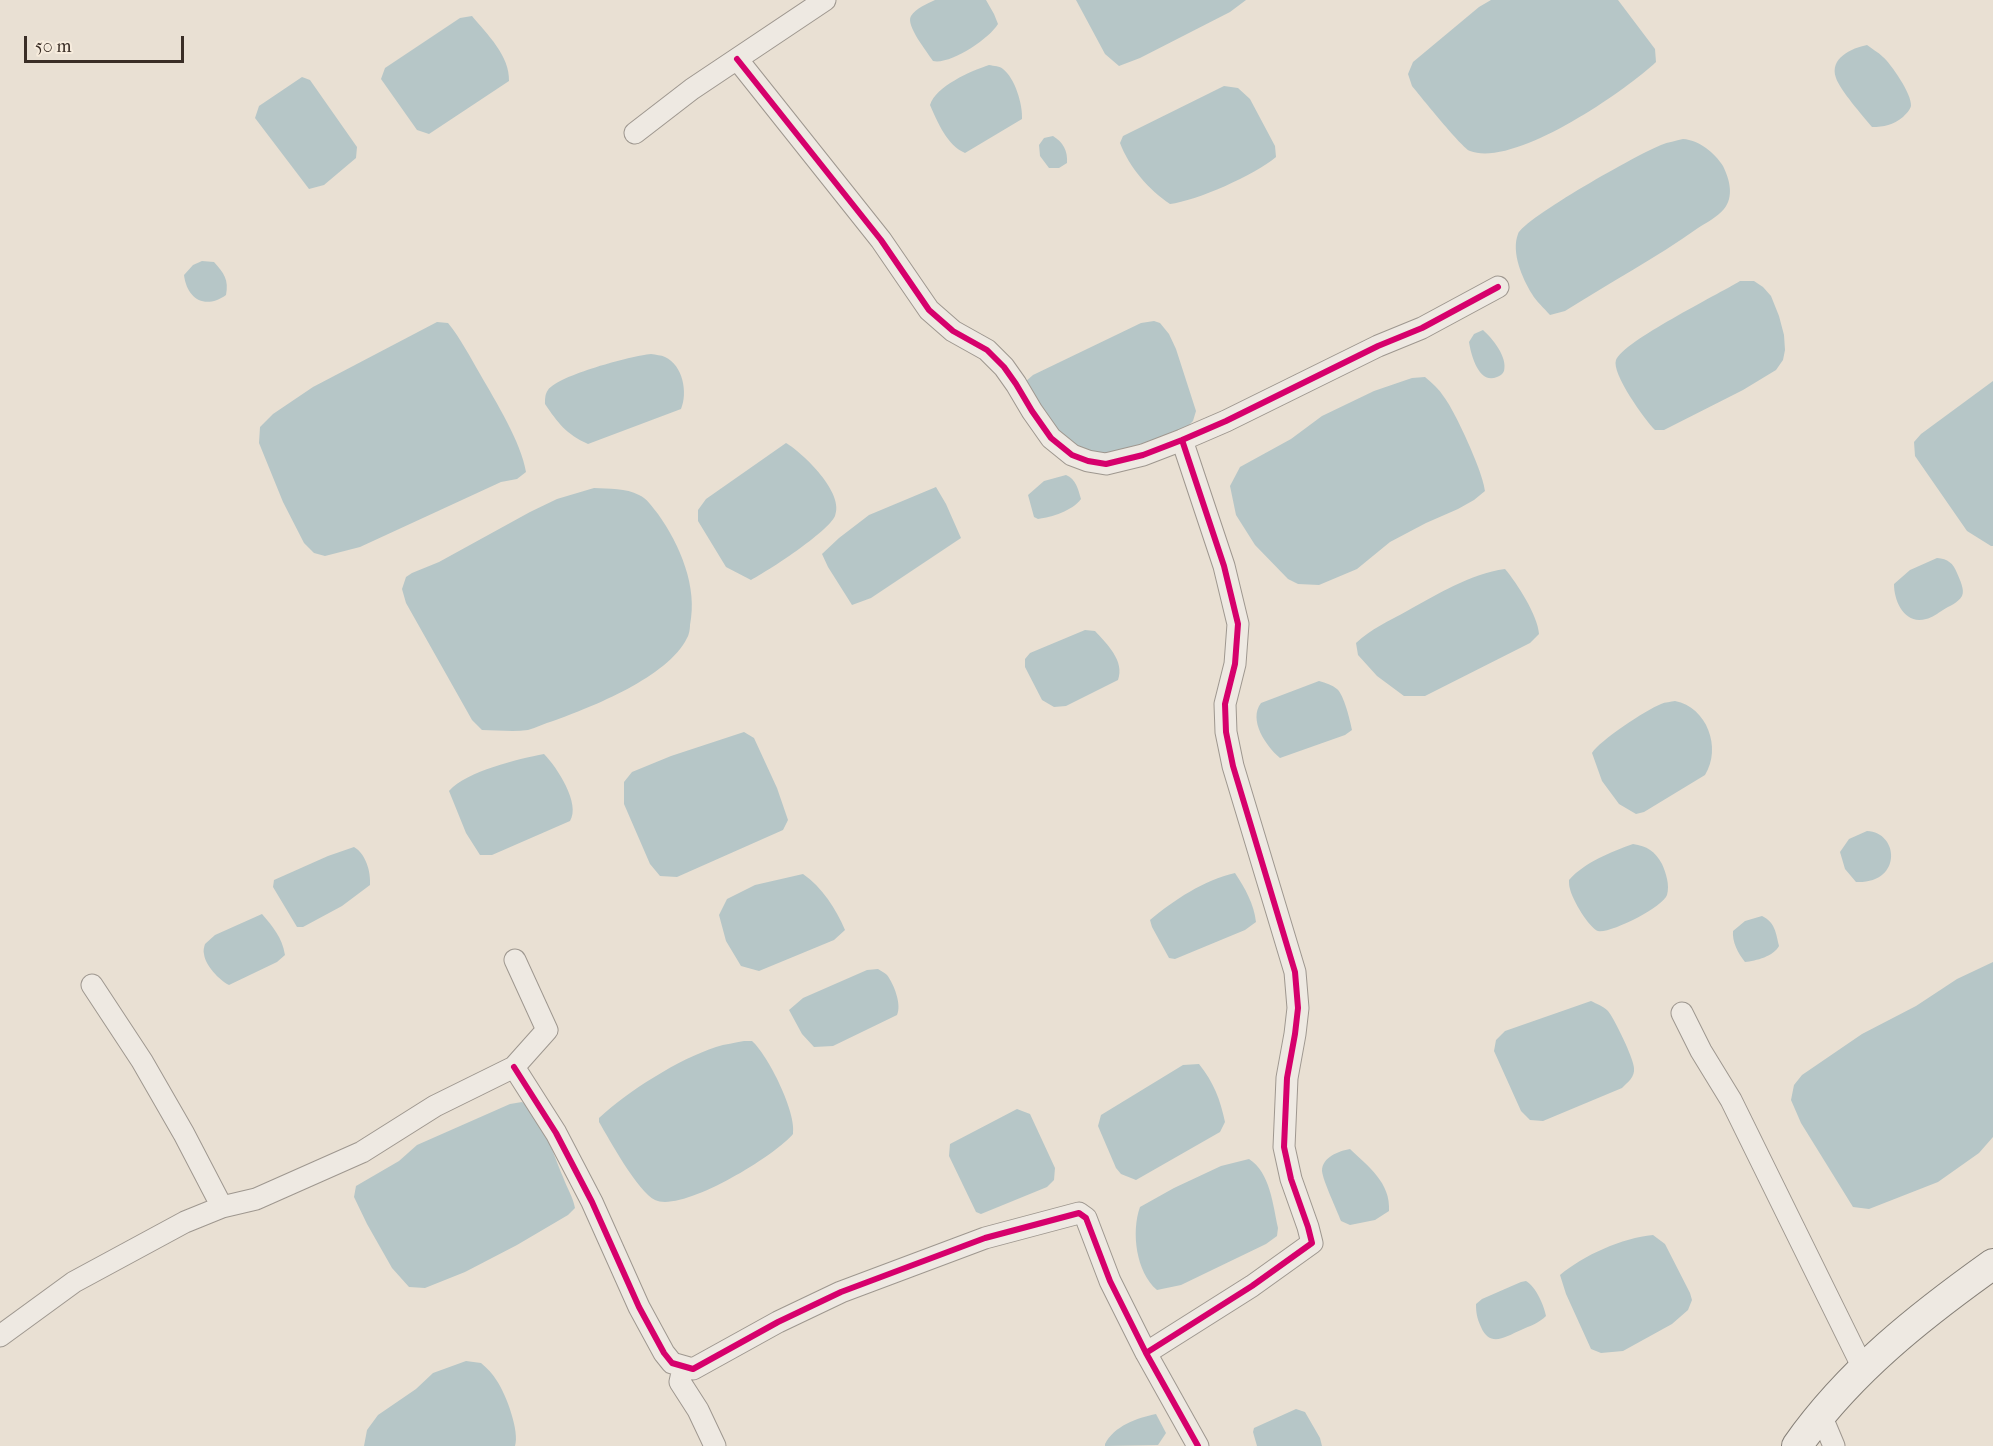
<!DOCTYPE html>
<html>
<head>
<meta charset="utf-8">
<style>
	body { margin:0 }
	#map { position:relative; width:1993px; height:1446px; overflow:hidden; background:#e9e0d3; font-family:"IM FELL French Canon",serif }
	canvas { display:block }
	.scale { position:absolute; left:24px; top:36px; width:160px; height:27px; box-sizing:border-box; border:3px solid #3a2e26; border-top:0; padding-left:8px; font-size:18px; line-height:21px; white-space:nowrap; color:#3a2e26; -webkit-text-stroke:4px #f7ecdd; paint-order:stroke }
</style>
</head>
<body>
<div id="map">
<canvas width="1993" height="1446"></canvas>
<div class="scale">50 m</div>
</div>
<script>
const g = document.querySelector('canvas').getContext('2d');
g.lineJoin = 'round';
function paint(path, color) { g.fillStyle = color; g.fill(path, 'evenodd'); }
function stroke(path, color, width, dash) { g.strokeStyle = color; g.lineWidth = width; g.lineCap = dash ? 'butt' : 'round'; g.setLineDash(dash || []); g.stroke(path); }
const water = new Path2D(`
	M 935,0 L 986,0 L 994,14 L 998,24 C 989,39 950,65 933,61 C 928,53 905,25 911,16 C 916,8 927,4 935,0 Z
	M 1076,0 L 1246,0 L 1230,12 L 1140,58 L 1119,66 L 1105,54 Z
	M 1491,0 L 1618,0 L 1655,49 L 1656,62 C 1624,92 1514,168 1470,151 C 1462,148 1421,97 1412,86 L 1408,74 L 1413,62 L 1479,7 Z
	M 472,16 C 487,34 510,56 509,81 L 429,134 L 417,130 L 381,79 L 385,68 L 460,18 Z
	M 1867,45 C 1872,49 1878,52 1883,57 C 1891,64 1912,94 1911,106 C 1910,110 1906,114 1903,117 C 1893,125 1884,127 1872,127 C 1863,116 1840,90 1836,78 C 1829,58 1852,48 1867,45 Z
	M 989,65 C 994,66 1000,66 1003,69 C 1015,78 1023,105 1022,119 L 965,153 C 947,145 938,123 930,105 C 936,86 971,71 989,65 Z
	M 302,77 L 310,80 L 357,147 L 356,158 L 324,185 L 309,189 L 255,118 L 259,106 Z
	M 1224,86 L 1238,88 L 1250,99 L 1275,146 L 1276,157 C 1255,175 1196,201 1170,204 C 1149,190 1129,167 1120,143 L 1123,136 Z
	M 1053,136 C 1063,142 1068,151 1067,163 L 1059,168 L 1049,168 L 1040,156 L 1039,145 L 1044,138 Z
	M 1683,139 C 1699,140 1715,153 1723,166 C 1730,180 1734,197 1724,209 C 1717,217 1706,223 1698,228 C 1656,258 1609,283 1565,311 L 1550,315 C 1544,308 1536,301 1532,294 C 1522,278 1511,252 1518,234 C 1524,218 1640,153 1661,145 C 1668,142 1676,141 1683,139 Z
	M 202,261 L 214,262 C 224,273 229,280 226,295 C 205,310 187,299 184,275 L 193,265 Z
	M 1740,281 L 1754,281 L 1763,287 L 1771,296 L 1779,316 L 1784,335 L 1785,350 L 1783,360 L 1776,370 L 1743,390 L 1664,430 L 1655,430 C 1645,420 1611,373 1616,360 C 1624,341 1717,295 1740,281 Z
	M 1154,321 L 1160,323 L 1169,334 L 1176,349 L 1196,411 L 1193,421 L 1182,432 L 1168,441 L 1102,454 L 1081,448 L 1055,429 L 1025,382 L 1033,375 L 1141,323 Z
	M 437,322 L 448,323 C 461,339 470,357 480,374 C 496,402 521,442 526,472 L 517,479 L 501,482 L 360,547 L 325,556 L 314,553 L 304,543 L 283,502 L 259,443 L 260,427 L 273,414 L 313,387 Z
	M 1483,330 C 1492,338 1508,357 1504,371 C 1503,374 1500,376 1497,377 C 1479,385 1471,355 1469,342 L 1474,334 Z
	M 651,354 C 656,355 661,355 665,357 C 683,365 688,393 681,409 L 588,444 C 566,434 558,423 545,404 C 545,399 545,394 548,390 C 559,375 631,356 651,354 Z
	M 1425,377 C 1432,383 1439,389 1444,397 C 1455,411 1484,474 1485,491 L 1474,500 L 1458,509 L 1426,523 L 1390,542 L 1357,569 L 1319,585 L 1298,584 L 1288,579 L 1255,545 L 1236,515 L 1230,486 L 1240,467 L 1291,439 L 1322,416 L 1374,391 L 1412,378 Z
	M 1993,381 L 1993,546 L 1991,546 L 1967,531 L 1915,456 L 1914,442 L 1921,434 Z
	M 786,443 C 803,453 845,493 835,516 C 828,532 768,571 751,580 L 726,567 L 698,521 L 698,510 L 706,499 Z
	M 1066,475 C 1076,479 1078,489 1081,499 C 1072,511 1052,517 1038,519 L 1034,517 L 1028,495 L 1044,481 Z
	M 936,487 L 946,504 L 961,538 L 871,598 L 852,605 L 828,567 L 822,554 L 839,538 L 869,515 Z
	M 594,488 C 609,489 626,488 639,495 C 647,498 653,508 658,514 C 680,545 698,587 690,625 C 690,629 689,635 687,638 C 668,677 592,707 553,721 C 545,723 536,728 528,730 C 513,732 496,730 482,730 L 472,720 L 406,603 L 402,589 L 406,577 L 412,573 L 439,562 L 530,512 L 557,499 Z
	M 1937,558 C 1948,559 1953,563 1957,573 C 1960,580 1965,590 1962,596 C 1958,603 1949,606 1943,610 C 1938,613 1932,618 1926,619 C 1905,625 1894,602 1894,584 L 1910,570 Z
	M 1505,569 C 1517,583 1538,616 1539,634 L 1530,643 L 1425,696 L 1404,696 L 1377,676 L 1358,655 L 1356,643 C 1371,629 1389,621 1407,611 C 1438,594 1470,574 1505,569 Z
	M 1085,630 L 1095,631 C 1107,644 1125,661 1118,680 L 1066,706 L 1054,707 L 1042,700 L 1025,667 L 1025,659 L 1030,653 Z
	M 1319,681 C 1326,683 1332,685 1337,689 C 1344,695 1350,720 1352,730 L 1345,735 L 1280,758 C 1266,746 1248,720 1261,703 Z
	M 1675,701 C 1707,707 1722,748 1705,775 L 1644,812 L 1636,814 L 1619,804 L 1602,781 L 1592,753 C 1599,741 1646,710 1661,704 C 1665,702 1671,702 1675,701 Z
	M 744,732 L 754,738 L 777,788 L 788,820 L 783,830 L 677,877 L 660,876 L 650,864 L 624,804 L 624,782 L 632,772 L 671,756 Z
	M 544,754 C 557,767 581,804 570,821 L 492,855 L 480,855 L 466,833 L 449,791 C 467,771 518,759 544,754 Z
	M 1867,831 C 1899,832 1903,884 1856,882 L 1845,869 L 1840,852 L 1849,839 Z
	M 1633,844 C 1647,846 1655,851 1662,864 C 1666,873 1670,885 1667,895 C 1663,907 1610,934 1598,931 C 1589,928 1572,899 1570,889 C 1569,886 1569,883 1569,880 C 1585,862 1611,852 1633,844 Z
	M 354,847 C 366,854 371,872 370,885 L 342,906 L 303,927 L 297,927 L 273,887 L 274,880 L 328,856 Z
	M 1235,873 C 1245,888 1254,904 1256,922 L 1245,930 L 1175,959 L 1169,958 L 1152,927 L 1150,920 C 1174,900 1204,880 1235,873 Z
	M 803,874 C 822,887 836,909 845,930 L 834,940 L 759,971 L 741,966 L 726,941 L 719,915 L 727,899 L 755,885 Z
	M 262,914 C 273,927 282,937 285,955 L 277,962 L 229,985 C 219,980 205,965 204,954 C 203,951 204,947 205,944 L 215,935 Z
	M 1762,916 C 1775,922 1776,933 1779,946 C 1774,956 1756,961 1745,962 C 1738,953 1732,942 1733,931 L 1745,921 Z
	M 1993,962 L 1993,1137 L 1979,1153 L 1938,1182 L 1869,1209 L 1853,1207 L 1801,1123 L 1791,1100 L 1794,1085 L 1802,1075 L 1862,1034 L 1916,1006 L 1957,979 Z
	M 878,969 C 881,971 885,973 887,975 C 894,984 902,1005 897,1015 L 833,1046 L 814,1047 L 802,1034 L 789,1010 L 803,998 L 867,970 Z
	M 1591,1001 C 1597,1004 1603,1006 1608,1011 C 1614,1018 1634,1059 1634,1068 C 1635,1077 1628,1082 1622,1088 L 1543,1121 L 1530,1120 L 1521,1111 L 1494,1051 L 1496,1040 L 1505,1031 Z
	M 744,1041 L 752,1041 C 768,1055 797,1113 793,1134 C 775,1156 682,1213 655,1200 C 638,1192 609,1139 599,1122 L 599,1118 C 628,1091 679,1059 716,1047 C 725,1044 735,1043 744,1041 Z
	M 1199,1064 C 1214,1083 1220,1099 1225,1122 L 1220,1132 L 1136,1180 L 1121,1174 L 1116,1168 L 1098,1126 L 1101,1115 L 1183,1065 Z
	M 522,1102 C 542,1115 554,1156 563,1177 C 567,1188 573,1197 575,1208 L 568,1215 L 517,1245 L 465,1272 L 425,1288 L 409,1287 L 392,1268 L 367,1224 L 354,1197 L 356,1186 L 399,1161 L 417,1145 L 510,1104 Z
	M 1017,1109 L 1030,1114 L 1055,1168 L 1054,1180 L 1047,1187 L 981,1214 L 976,1212 L 949,1156 L 950,1144 Z
	M 1350,1149 C 1368,1166 1391,1183 1389,1211 L 1375,1220 L 1350,1225 L 1341,1221 C 1337,1210 1323,1181 1322,1171 C 1322,1157 1339,1151 1350,1149 Z
	M 1249,1159 C 1270,1172 1273,1205 1278,1228 L 1277,1236 L 1266,1244 L 1181,1285 L 1157,1290 C 1136,1272 1131,1232 1140,1207 L 1174,1188 L 1221,1166 Z
	M 1653,1235 L 1665,1244 L 1690,1293 L 1692,1300 L 1688,1310 L 1672,1324 L 1623,1351 L 1601,1353 L 1591,1349 L 1566,1294 L 1560,1275 C 1584,1255 1622,1238 1653,1235 Z
	M 1526,1281 C 1536,1287 1544,1305 1546,1316 C 1539,1323 1530,1326 1521,1330 C 1505,1337 1490,1348 1481,1327 C 1477,1318 1476,1313 1476,1304 L 1482,1299 L 1521,1282 Z
	M 466,1361 L 481,1363 C 487,1368 493,1374 497,1381 C 506,1394 520,1432 515,1446 L 364,1446 L 367,1430 L 378,1415 L 416,1389 L 433,1373 Z
	M 1296,1409 L 1305,1412 L 1320,1438 L 1322,1446 L 1257,1446 L 1253,1432 L 1254,1428 Z
	M 1156,1414 L 1166,1433 L 1158,1445 L 1105,1446 L 1105,1444 C 1114,1426 1137,1418 1156,1414 Z`);
const minor = new Path2D(`
	M 737,59 L 881,240 L 929,310 L 953,331 L 987,350 L 1004,367 L 1016,384 L 1032,411 L 1051,438 L 1072,455 L 1088,461 L 1106,464 L 1143,455 L 1182,440 L 1226,421 L 1378,346 L 1422,328 L 1498,287
	M 635,133 L 692,89 L 825,0
	M 92,985 L 142,1061 L 184,1134 L 222,1207
	M 1682,1013 L 1701,1051 L 1731,1100 L 1863,1368
	M 514,1067 L 556,1133 L 592,1202 L 639,1307 L 664,1353 L 672,1363 L 693,1369 L 778,1322 L 841,1292 L 985,1238 L 1079,1213 L 1086,1218 L 1110,1281 L 1146,1353 L 1198,1446
	M 0,1336 L 74,1282 L 185,1222 L 222,1207 L 256,1199 L 362,1152 L 435,1106 L 514,1067 L 547,1030 L 515,960
	M 1146,1353 L 1252,1286 L 1312,1243 L 1308,1227 L 1291,1179 L 1284,1147 L 1287,1078 L 1295,1034 L 1298,1008 L 1295,972 L 1233,766 L 1226,732 L 1225,704 L 1235,664 L 1238,624 L 1224,566 L 1182,440
	M 683,1368 L 680,1382 L 698,1410 L 715,1446
	M 1821,1415 L 1834,1446`);
const secondary = new Path2D(`
	M 1797,1446 C 1849,1372 1920,1316 1993,1264`);
const cycleway = new Path2D(`
	M 737,59 L 881,240 L 929,310 L 953,331 L 987,350 L 1004,367 L 1016,384 L 1032,411 L 1051,438 L 1072,455 L 1088,461 L 1106,464 L 1143,455 L 1182,440 L 1226,421 L 1378,346 L 1422,328 L 1498,287
	M 514,1067 L 556,1133 L 592,1202 L 639,1307 L 664,1353 L 672,1363 L 693,1369 L 778,1322 L 841,1292 L 985,1238 L 1079,1213 L 1086,1218 L 1110,1281 L 1146,1353 L 1198,1446
	M 1146,1353 L 1252,1286 L 1312,1243 L 1308,1227 L 1291,1179 L 1284,1147 L 1287,1078 L 1295,1034 L 1298,1008 L 1295,972 L 1233,766 L 1226,732 L 1225,704 L 1235,664 L 1238,624 L 1224,566 L 1182,440`);
paint(water, '#b6c6c7');
stroke(minor, '#9e978f', 23);
stroke(secondary, '#857f77', 32);
stroke(minor, '#eee9e2', 21);
stroke(secondary, '#eee9e2', 30);
stroke(cycleway, '#d6006c', 6);
</script>
</body>
</html>
